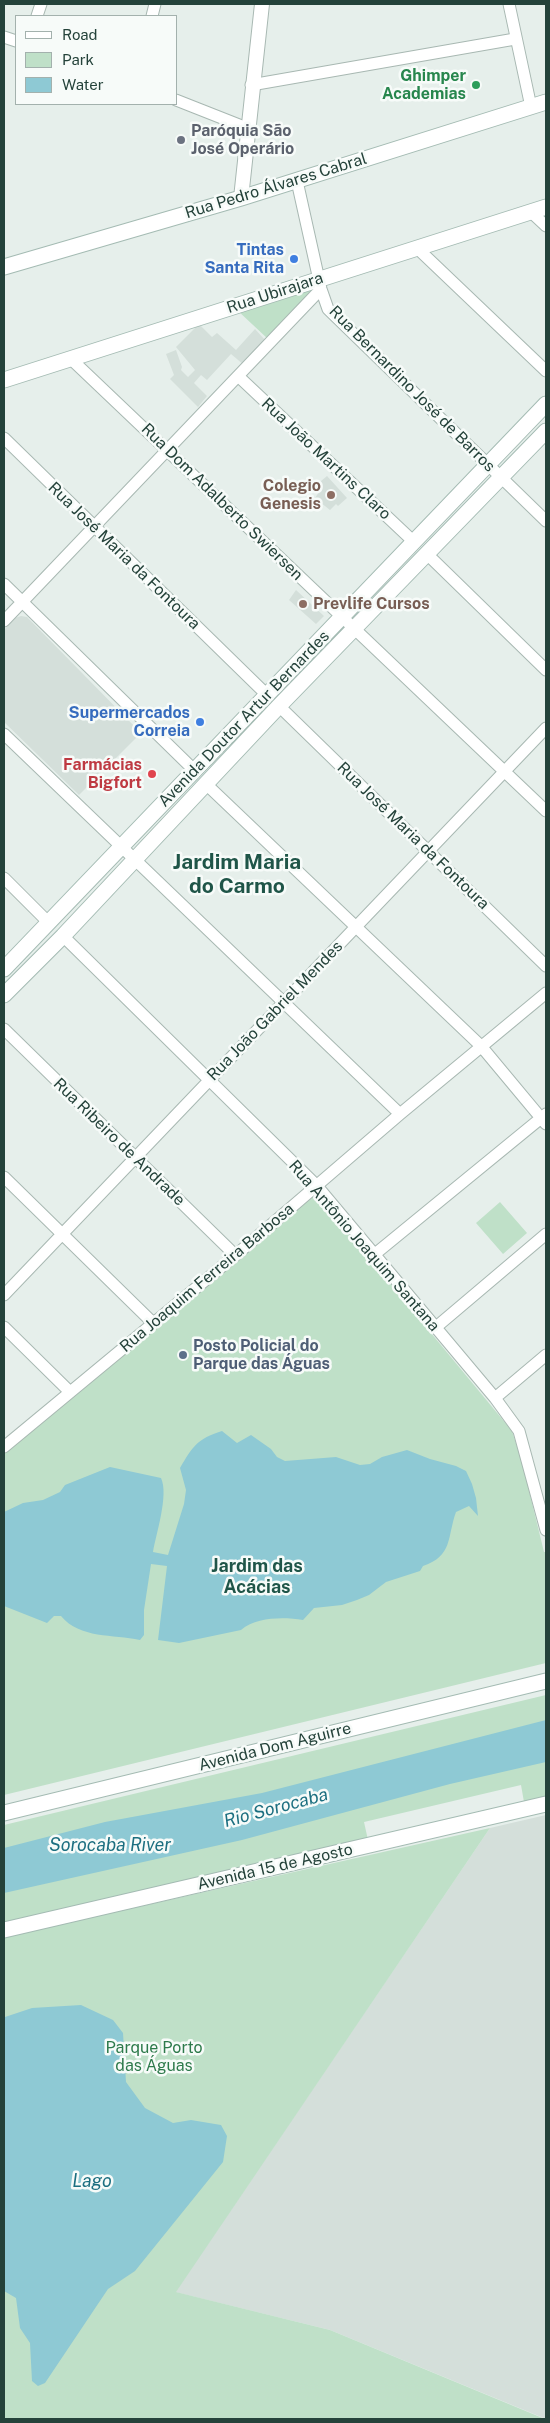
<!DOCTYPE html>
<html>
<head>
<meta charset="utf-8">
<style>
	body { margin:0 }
	#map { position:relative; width:550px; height:2423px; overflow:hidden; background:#e6efeb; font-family:"Public Sans",sans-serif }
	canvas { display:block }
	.frame { position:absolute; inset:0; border:5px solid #24423a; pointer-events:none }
	.legend { position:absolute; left:15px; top:15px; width:162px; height:90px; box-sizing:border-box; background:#f7fbf9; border:1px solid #a3b1ad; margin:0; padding:6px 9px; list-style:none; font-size:15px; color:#24423a }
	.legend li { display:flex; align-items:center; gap:10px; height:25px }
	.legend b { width:25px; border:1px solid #a3b1ad }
</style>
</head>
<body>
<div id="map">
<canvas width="550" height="2423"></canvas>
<div class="frame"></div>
<ul class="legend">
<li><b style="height:6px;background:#fff"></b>Road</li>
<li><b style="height:14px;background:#bfe0c8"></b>Park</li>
<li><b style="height:14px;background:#8ec9d4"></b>Water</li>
</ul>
</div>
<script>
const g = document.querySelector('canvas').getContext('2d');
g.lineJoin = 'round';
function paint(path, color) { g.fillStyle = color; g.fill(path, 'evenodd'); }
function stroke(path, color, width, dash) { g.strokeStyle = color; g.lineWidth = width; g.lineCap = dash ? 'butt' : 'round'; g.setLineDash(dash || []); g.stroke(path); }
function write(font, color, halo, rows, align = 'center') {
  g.font = font + ' "Public Sans",sans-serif'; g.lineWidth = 5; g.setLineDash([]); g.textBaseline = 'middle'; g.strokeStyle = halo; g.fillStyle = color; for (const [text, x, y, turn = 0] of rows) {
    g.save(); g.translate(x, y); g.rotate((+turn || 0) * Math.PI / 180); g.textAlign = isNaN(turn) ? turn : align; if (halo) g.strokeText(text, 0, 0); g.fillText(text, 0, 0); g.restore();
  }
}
const built = new Path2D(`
	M 199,324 L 212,337 L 217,333 L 236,350 L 255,329 L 265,340 L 244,365 L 231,354 L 207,380 L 201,375 L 194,383 L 207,396 L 198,407 L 170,379 L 174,375 L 166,354 L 176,350 L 182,367 L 181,370 L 188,377 L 195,370 L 176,347 Z
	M 327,476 L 347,498 L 338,506 L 336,504 L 330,510 L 315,498 L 319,492 L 314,487 Z
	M 296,590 L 324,616 L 316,624 L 289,600 Z
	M 21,616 L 27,617 L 141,733 L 79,795 L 4,722 L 4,630 L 15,618 Z
	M 546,1815 L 546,2419 L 330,2330 L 175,2292 L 490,1828 Z`);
const green = new Path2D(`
	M 310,289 L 312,292 L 268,339 L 237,310 Z
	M 316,1194 L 512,1431 L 522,1462 L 544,1552 L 546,1552 L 546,1663 L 4,1795 L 4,1453 Z
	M 500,1202 L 527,1233 L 503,1254 L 476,1223 Z
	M 546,1695 L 546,1797 L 524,1802 L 521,1785 L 364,1822 L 368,1840 L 4,1925 L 4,1825 Z
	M 490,1828 L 176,2292 L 330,2330 L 545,2419 L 4,2419 L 4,1937 Z`);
const water = new Path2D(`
	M 222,1431 L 237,1443 L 251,1435 L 271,1449 L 277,1457 L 285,1461 L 336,1457 L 360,1465 L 370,1464 L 382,1457 L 407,1450 L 430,1459 L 456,1466 L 466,1471 L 472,1484 L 476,1498 L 478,1516 L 469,1506 L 456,1512 C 447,1537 453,1556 423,1566 L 420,1571 L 386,1582 L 369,1595 L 357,1600 L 342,1605 L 314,1608 L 303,1620 C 283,1617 257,1617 241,1630 L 179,1643 L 158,1640 L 167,1566 L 151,1564 L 144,1610 L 144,1635 L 140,1640 C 113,1634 80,1639 61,1616 L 54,1616 L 47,1623 L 4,1606 L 4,1512 L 23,1503 L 43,1500 L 60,1492 L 65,1485 L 110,1467 L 161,1478 C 169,1495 156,1534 153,1552 L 168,1555 L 184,1504 L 186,1490 L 180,1468 C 193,1446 197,1439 222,1431 Z
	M 546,1720 L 546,1762 L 450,1784 L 242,1840 L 4,1893 L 4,1848 L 105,1822 L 262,1793 Z
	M 81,2005 L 113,2020 L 123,2033 L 126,2082 L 145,2108 L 173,2123 L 191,2120 L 221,2125 L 227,2136 L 223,2162 L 135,2271 L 108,2289 L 45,2383 L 38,2386 L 32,2381 L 30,2343 L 20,2328 L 16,2298 L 4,2291 L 4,2021 L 5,2017 L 32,2008 Z`);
const minor = new Path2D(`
	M 509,4 L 531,107
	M 37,16 L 41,4
	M 152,16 L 155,4
	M 4,37 L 16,41
	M 251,85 L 515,39
	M 176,100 L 247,128
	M 297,181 L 321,289 L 328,309 L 546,521
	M 531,212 L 546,226
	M 417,248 L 546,371
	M 71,359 L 546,811
	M 238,376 L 414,542
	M 4,438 L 266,694
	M 428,555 L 546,670
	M 4,584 L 195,771
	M 4,621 L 321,289
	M 279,706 L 546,966
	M 4,734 L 400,1114
	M 206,784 L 481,1046 L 546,1124
	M 4,878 L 48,922
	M 63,936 L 317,1186 L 495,1398 L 519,1431 L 546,1530
	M 4,1029 L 235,1255
	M 4,1177 L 153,1323
	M 375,1254 L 546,1114
	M 4,1295 L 546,728
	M 4,1327 L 70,1392
	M 435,1328 L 546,1234
	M 495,1398 L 546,1355
	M 4,1447 L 237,1254 L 400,1114 L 546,993`);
const tertiary = new Path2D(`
	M 241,198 L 262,4`);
const secondary = new Path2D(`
	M 4,267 L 241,198 L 546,102
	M 4,380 L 546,207
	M 4,969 L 546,404
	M 4,995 L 63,936 L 279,706 L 546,431
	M 4,1813 L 546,1681
	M 4,1930 L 546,1804`);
const markers = [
	[476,85,5,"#2e9e5b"],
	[181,140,5,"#6b7280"],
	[294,259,5,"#3f7fe0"],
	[331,495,5,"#8d6e63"],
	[303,604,5,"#8d6e63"],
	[200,722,5,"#3f7fe0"],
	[152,774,5,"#e0444e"],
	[183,1355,5,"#5c6f8a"]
];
const leisureNames = [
	["Ghimper",466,76],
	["Academias",466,94]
];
const worshipNames = [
	["Paróquia São",191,131],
	["José Operário",191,149]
];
const streetNames = [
	["Rua Pedro Álvares Cabral",276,186,-17],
	["Rua Ubirajara",275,293,-18],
	["Rua Bernardino José de Barros",412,389,45],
	["Rua João Martins Claro",326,459,43],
	["Rua Dom Adalberto Swiersen",222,502,44],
	["Rua José Maria da Fontoura",124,556,44],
	["Avenida Doutor Artur Bernardes",244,719,-46],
	["Rua José Maria da Fontoura",413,836,44],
	["Rua João Gabriel Mendes",275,1011,-46],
	["Rua Ribeiro de Andrade",119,1142,44],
	["Rua Antônio Joaquim Santana",364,1246,49],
	["Rua Joaquim Ferreira Barbosa",207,1278,-40],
	["Avenida Dom Aguirre",275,1747,-14],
	["Avenida 15 de Agosto",275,1867,-13]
];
const shopNames = [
	["Tintas",284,250],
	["Santa Rita",284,268],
	["Supermercados",190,713],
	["Correia",190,731]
];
const educationNames = [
	["Colegio",321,486],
	["Genesis",321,504],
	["Prevlife Cursos",313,604,"left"]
];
const healthNames = [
	["Farmácias",142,765],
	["Bigfort",142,783]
];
const serviceNames = [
	["Posto Policial do",193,1346],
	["Parque das Águas",193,1364]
];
const parkNames = [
	["Parque Porto",154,2048],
	["das Águas",154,2066]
];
const neighbourhoodNames = [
	["Jardim das",257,1566],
	["Acácias",257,1587]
];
const waterNames = [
	["Rio Sorocaba",276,1808,-15],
	["Sorocaba River",110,1845],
	["Lago",92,2181]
];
const districtNames = [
	["Jardim Maria",237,863],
	["do Carmo",237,887]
];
paint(built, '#d4dfda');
paint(green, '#bfe0c8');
paint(water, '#8ec9d4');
stroke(minor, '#a8b8b2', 13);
stroke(tertiary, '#a8b8b2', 16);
stroke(secondary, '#a4bbb3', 17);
stroke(minor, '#fff', 11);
stroke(tertiary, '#fff', 14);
stroke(secondary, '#fff', 15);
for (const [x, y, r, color] of markers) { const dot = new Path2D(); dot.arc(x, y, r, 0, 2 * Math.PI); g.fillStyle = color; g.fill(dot); stroke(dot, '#f7fbf9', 2); }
write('bold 16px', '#27864d', '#f7fbf9', leisureNames, 'right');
write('bold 16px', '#5b616d', '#f7fbf9', worshipNames, 'left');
write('16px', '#24423a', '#f7fbf9', streetNames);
write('bold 16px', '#366cbe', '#f7fbf9', shopNames, 'right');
write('bold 16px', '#785e54', '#f7fbf9', educationNames, 'right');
write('bold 16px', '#be3a42', '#f7fbf9', healthNames, 'right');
write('bold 16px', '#4e5e75', '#f7fbf9', serviceNames, 'left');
write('16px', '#2d7a4b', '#f7fbf9', parkNames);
write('bold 18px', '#1f5548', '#f7fbf9', neighbourhoodNames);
write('italic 18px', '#1c6f80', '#f7fbf9', waterNames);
write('bold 21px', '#1f5548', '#f7fbf9', districtNames);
</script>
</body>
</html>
